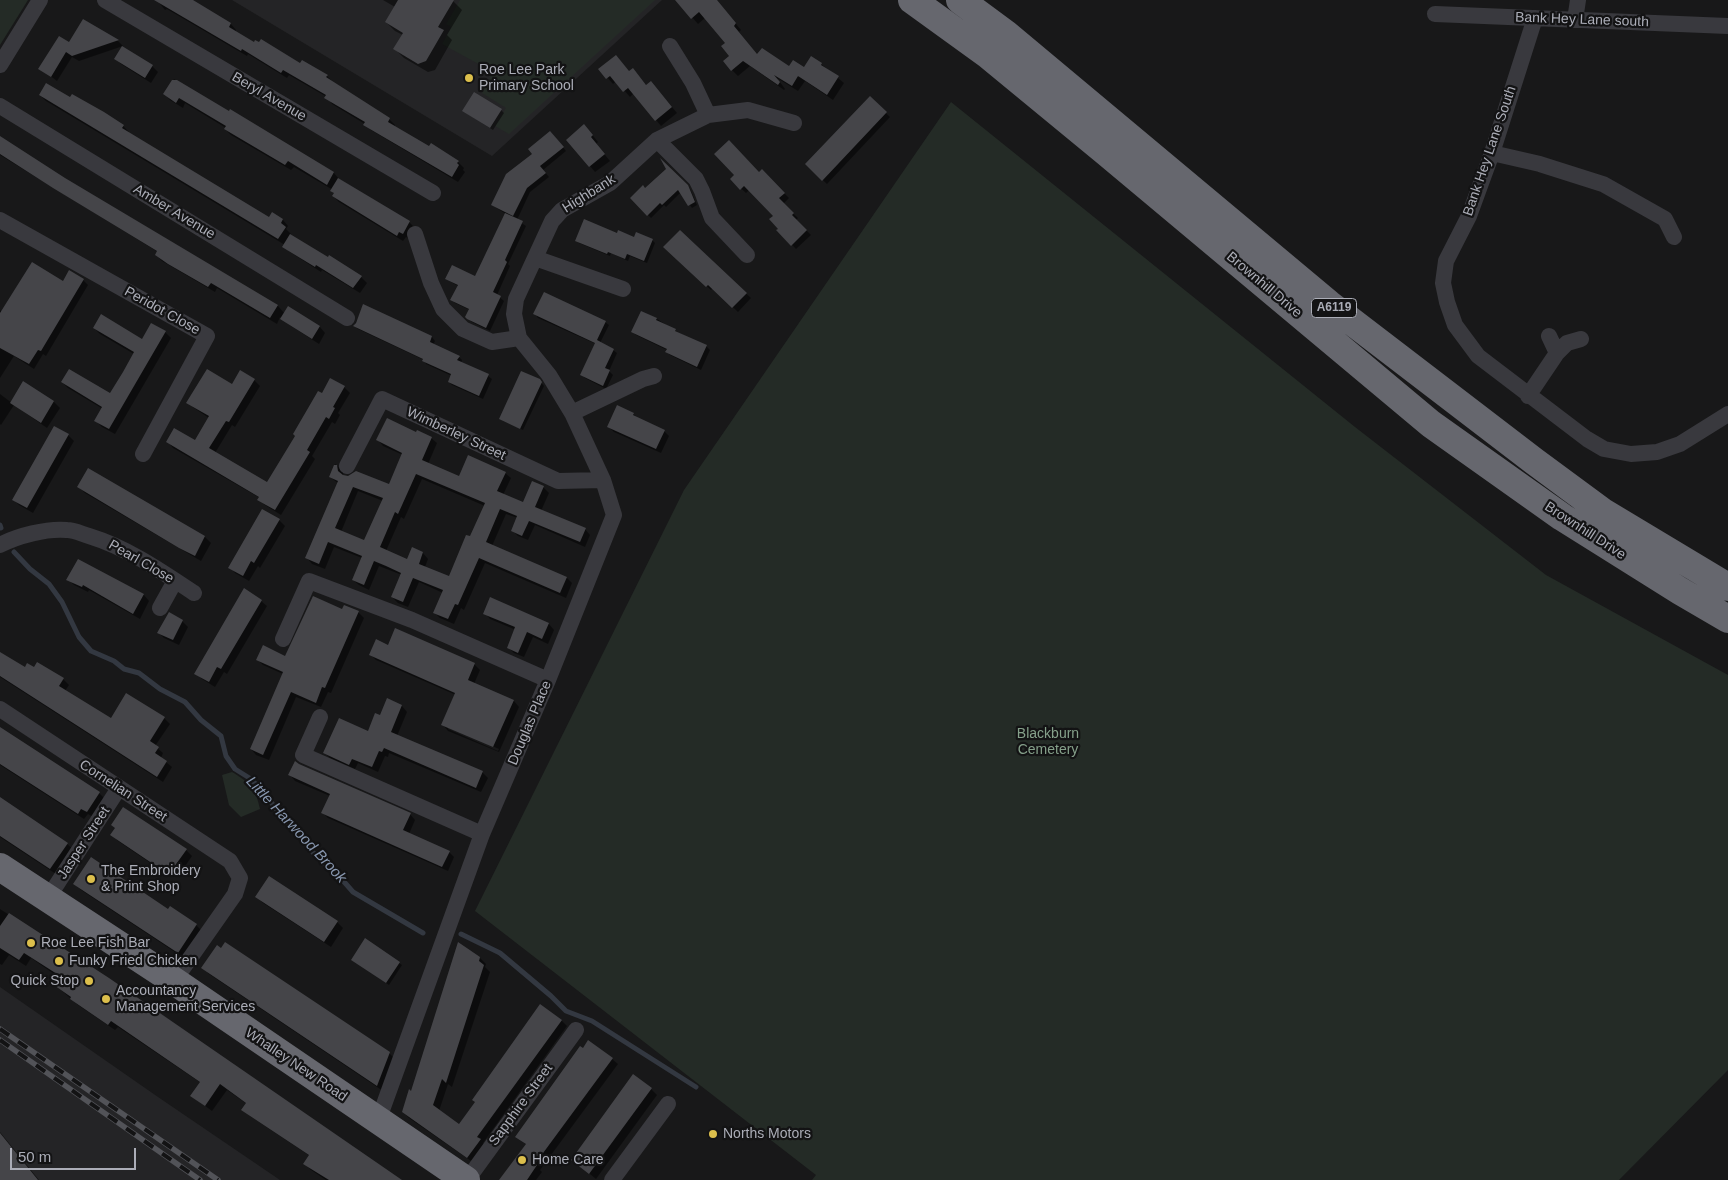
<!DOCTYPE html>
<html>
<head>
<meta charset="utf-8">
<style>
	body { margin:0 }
	#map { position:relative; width:1728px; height:1180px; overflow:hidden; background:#181819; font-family:Helvetica,sans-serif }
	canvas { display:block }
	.scale { position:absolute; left:10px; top:1148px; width:126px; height:22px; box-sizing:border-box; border:2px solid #abadb7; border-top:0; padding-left:6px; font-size:15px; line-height:18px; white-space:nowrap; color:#abadb7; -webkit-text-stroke:4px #131314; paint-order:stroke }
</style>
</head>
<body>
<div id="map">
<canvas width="1728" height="1180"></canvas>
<div class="scale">50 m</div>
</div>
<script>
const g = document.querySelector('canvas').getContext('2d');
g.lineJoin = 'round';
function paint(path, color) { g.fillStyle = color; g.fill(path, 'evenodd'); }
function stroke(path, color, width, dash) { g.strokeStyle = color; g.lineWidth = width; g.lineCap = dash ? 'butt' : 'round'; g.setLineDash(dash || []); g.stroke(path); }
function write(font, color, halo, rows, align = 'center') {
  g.font = font + ' Helvetica,sans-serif'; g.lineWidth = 4.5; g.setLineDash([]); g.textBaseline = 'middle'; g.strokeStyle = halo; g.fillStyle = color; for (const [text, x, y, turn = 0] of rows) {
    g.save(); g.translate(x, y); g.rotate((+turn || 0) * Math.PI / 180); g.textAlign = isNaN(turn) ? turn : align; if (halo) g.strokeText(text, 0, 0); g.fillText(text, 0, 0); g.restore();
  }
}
const built = new Path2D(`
	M 232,0 L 662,0 L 492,156 Z
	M 0,987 L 158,1097 L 280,1180 L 0,1180 Z`);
const green = new Path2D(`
	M 0,0 L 28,0 L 0,45 Z
	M 460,0 L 655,0 L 509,134 L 495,126 L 506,108 L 482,93 L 493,72 L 442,44 L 451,27 L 446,24 Z
	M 951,102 L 1355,427 L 1546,575 L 1728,675 L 1728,1070 L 1619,1180 L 812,1180 L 816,1175 L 475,911 L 684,490 Z
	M 232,772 C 249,782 256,789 260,809 L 241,817 L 229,805 L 222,775 Z`);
const shadow = new Path2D(`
	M 157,0 L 188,0 L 231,24 L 236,30 L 235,32 L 254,43 L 327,76 L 333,82 L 389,119 L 395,125 L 394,127 L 429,148 L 431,145 L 458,162 L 464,168 L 463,170 L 465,172 L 458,182 L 371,130 L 365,124 L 332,104 L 327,97 L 289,75 L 287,78 L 248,54 L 247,56 L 167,9 L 165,10 Z
	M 383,0 L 452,0 L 462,10 L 447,35 L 452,40 L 435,70 L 428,72 L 404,58 L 395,49 L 403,35 L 395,31 L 386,22 L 395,7 Z
	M 677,0 L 703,0 L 722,7 L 741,30 L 739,32 L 758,56 L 789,68 L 804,69 L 821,64 L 844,83 L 833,100 L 805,81 L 798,91 L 777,78 L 785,89 L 784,90 L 750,66 L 738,76 L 732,70 L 731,56 L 726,43 L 705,18 L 698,24 Z
	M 84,20 L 118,41 L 123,46 L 79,61 L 72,57 L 57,81 L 40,68 L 70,44 Z
	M 115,58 L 152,66 L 158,72 L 151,83 L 121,64 Z
	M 600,69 L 656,88 L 677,113 L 661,126 L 634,93 L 630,97 L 616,81 L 613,84 Z
	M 174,79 L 230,113 L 231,111 L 334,173 L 339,179 L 409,222 L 415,228 L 409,239 L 406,237 L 403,241 L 339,202 L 333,196 L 335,193 L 333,190 L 294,167 L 291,170 L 231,135 L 225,129 L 226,128 L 185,103 L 183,108 L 170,100 L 165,94 Z
	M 40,95 L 71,99 L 103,113 L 123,126 L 129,132 L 128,134 L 269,218 L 272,214 L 283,220 L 288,226 L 286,229 L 291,234 L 290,235 L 361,277 L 367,283 L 360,293 L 322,270 L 321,272 L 290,252 L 284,246 L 285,245 L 46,101 Z
	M 870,98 L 890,117 L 827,184 L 806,164 Z
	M 501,110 L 504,113 L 493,130 L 463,111 Z
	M 590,132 L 598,142 L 596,144 L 610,161 L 595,172 L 590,166 Z
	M 554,136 L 566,151 L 543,170 L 549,177 L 530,192 L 517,220 L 526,226 L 508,264 L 510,266 L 497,295 L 504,301 L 490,331 L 472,322 L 467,317 L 470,310 L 455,303 L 452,299 L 458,286 L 446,279 L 475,278 L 506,214 L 492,205 Z
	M 0,138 L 65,179 L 278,306 L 285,314 L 289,308 L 320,327 L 325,333 L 319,344 L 288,324 L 280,317 L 277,324 L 217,288 L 215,292 L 162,261 L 156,255 L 158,252 L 0,155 Z
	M 665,164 L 690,189 L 697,205 L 692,208 L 681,192 L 666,207 L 664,205 L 651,218 L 631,198 L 645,189 L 667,169 Z
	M 762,171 L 789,198 L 783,204 L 798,218 L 796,220 L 811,235 L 796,249 L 778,230 L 779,229 L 774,216 L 749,190 L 746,193 L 731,179 L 760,173 Z
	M 680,232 L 751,298 L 738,312 L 713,288 L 711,290 L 669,252 Z
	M 618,235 L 635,239 L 652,240 L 655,243 L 647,263 L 630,256 L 628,261 L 611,253 L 610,256 L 579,243 L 577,240 Z
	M 83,280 L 88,285 L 46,356 L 43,354 L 34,369 L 14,356 L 0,378 L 0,310 L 2,312 L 63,282 Z
	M 364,306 L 432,337 L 435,341 L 433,345 L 459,357 L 462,360 L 461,363 L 488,376 L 492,379 L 483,399 L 452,385 L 449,382 L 452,376 L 426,364 L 424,360 L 358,329 L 354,326 Z
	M 642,312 L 657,319 L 679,333 L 706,346 L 710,350 L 701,370 L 670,355 L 667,352 L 667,350 L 636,335 L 633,332 Z
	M 535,314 L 605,322 L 609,325 L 600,343 L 613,350 L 617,353 L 609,371 L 613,375 L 606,389 L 585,378 L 581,374 L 596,344 L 538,318 Z
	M 94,328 L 143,340 L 165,332 L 171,338 L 115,434 L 102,427 L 96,421 L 103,409 L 68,388 L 62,382 L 111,395 L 134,354 L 100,334 Z
	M 254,380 L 260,386 L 235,427 L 232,425 L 215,453 L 268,484 L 322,394 L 344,387 L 350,393 L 338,413 L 340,415 L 335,424 L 332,422 L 312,456 L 315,459 L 281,515 L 265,505 L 259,500 L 260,498 L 173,448 L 168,442 L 195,442 L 209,418 L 194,408 L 188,403 Z
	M 539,380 L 544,386 L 523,430 L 503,421 L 500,418 Z
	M 24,383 L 54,402 L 60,408 L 47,428 L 14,405 L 1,425 L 0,424 L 0,394 L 12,403 Z
	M 633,414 L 638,418 L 664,431 L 669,436 L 661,453 L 614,432 L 609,427 Z
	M 417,433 L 431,438 L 437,443 L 428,464 L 460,478 L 505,473 L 511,478 L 503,495 L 524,504 L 543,487 L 549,493 L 541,511 L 585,529 L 590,535 L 585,547 L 535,525 L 528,540 L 518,536 L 513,531 L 518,518 L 506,514 L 492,546 L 567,578 L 572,583 L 566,598 L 485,563 L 464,610 L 461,608 L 454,624 L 440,618 L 434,612 L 443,593 L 419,582 L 408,607 L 398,603 L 392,597 L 402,575 L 379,566 L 369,590 L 359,585 L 353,580 L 362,558 L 334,547 L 325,569 L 312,564 L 307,558 L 339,484 L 330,477 L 335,464 L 343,471 L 343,476 L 390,486 L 403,455 L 383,446 L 378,440 ZM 422,479 L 485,506 L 471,538 L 449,578 L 425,567 L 428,559 L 423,553 L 413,549 L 408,560 L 386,551 L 401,517 L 404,519 ZM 358,491 L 383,501 L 365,542 L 341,532 Z
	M 68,435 L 74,441 L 33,513 L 19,505 L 13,499 Z
	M 89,470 L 205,537 L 211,543 L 201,561 L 85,493 L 79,487 Z
	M 263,511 L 279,520 L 285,526 L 260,568 L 258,566 L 249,581 L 235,573 L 230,567 Z
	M 79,561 L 144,595 L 149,601 L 140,619 L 89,590 L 88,592 L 74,585 L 68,579 Z
	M 491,599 L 549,624 L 554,630 L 548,644 L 533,637 L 524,657 L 514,653 L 508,647 L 516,630 L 490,619 L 485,613 Z
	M 261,601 L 267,606 L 227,674 L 224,672 L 215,687 L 202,679 L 196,673 Z
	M 344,606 L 358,612 L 364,618 L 331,693 L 328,692 L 321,707 L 296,697 L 269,760 L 256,755 L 251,749 L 283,674 L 263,665 L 258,660 L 286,657 L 342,611 Z
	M 182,621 L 188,627 L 179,645 L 164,638 L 158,632 Z
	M 389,647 L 474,664 L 480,670 L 474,684 L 514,701 L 519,707 L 499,752 L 448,731 L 443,725 L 456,695 L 376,660 L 371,655 ZM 448,727 L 499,749 L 498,751 L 448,729 Z
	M 0,654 L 25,669 L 63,679 L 69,685 L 65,691 L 111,720 L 164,718 L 170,724 L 155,746 L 163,753 L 161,758 L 172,767 L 163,782 L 0,677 Z
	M 388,700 L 402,706 L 407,712 L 397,736 L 482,772 L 488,778 L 481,792 L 389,753 L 388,757 L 385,756 L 378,772 L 358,763 L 355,769 L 330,758 L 325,753 L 368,733 L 381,716 Z
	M 0,729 L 99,793 L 105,799 L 93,817 L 88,814 L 84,819 L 0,765 Z
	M 290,775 L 410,814 L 415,820 L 409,834 L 449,852 L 454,857 L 448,871 L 328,818 L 323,813 L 330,796 L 295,781 Z
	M 0,798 L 67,844 L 73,849 L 56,874 L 0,837 Z
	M 112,835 L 186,850 L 192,856 L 181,872 L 176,869 L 171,877 L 118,841 Z
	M 270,878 L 337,922 L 343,928 L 331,947 L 263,903 L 257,897 Z
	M 75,884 L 168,910 L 196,925 L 202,931 L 184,958 L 81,890 Z
	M 0,909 L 109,979 L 400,1180 L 326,1180 L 311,1170 L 305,1164 L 310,1156 L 250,1116 L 243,1109 L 247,1104 L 227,1090 L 212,1111 L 192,1096 L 201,1083 L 118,1027 L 115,1030 L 78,1005 L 53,983 L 57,976 L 31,958 L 26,966 L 9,955 L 2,965 L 0,964 Z
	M 480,958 L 486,964 L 485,967 L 490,972 L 452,1087 L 448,1084 L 439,1111 L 459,1125 L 561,1020 L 567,1026 L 483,1143 L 486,1146 L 474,1163 L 409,1118 L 403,1112 Z
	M 352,960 L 399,963 L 402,965 L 389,985 Z
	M 203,968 L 389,1053 L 395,1059 L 383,1091 L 209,974 Z
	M 612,1059 L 618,1064 L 540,1170 L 542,1172 L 536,1180 L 501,1180 L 527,1145 L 517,1137 Z
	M 651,1089 L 657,1095 L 596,1179 L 573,1160 Z
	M 0,1132 L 39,1180 L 0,1180 Z`);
const stream = new Path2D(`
	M 0,525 L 1,528
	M 14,552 L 30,569 L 49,584 L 62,602 L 79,637 L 91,651 L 114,661 L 124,669 L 139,673 L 160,689 L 185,702 L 201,720 L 221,736 L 226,756 L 235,769 L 251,779 L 268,798 L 282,817 L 318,858 L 339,876 L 353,892 L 423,933
	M 461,934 L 500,953 L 551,996 L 566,1011 L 592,1021 L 696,1087`);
const building = new Path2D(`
	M 154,0 L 193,0 L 231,23 L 229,27 L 254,42 L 255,40 L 259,42 L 261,39 L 300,63 L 302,60 L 328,75 L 326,77 L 390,118 L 388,122 L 429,146 L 431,143 L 459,161 L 457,163 L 459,165 L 452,177 L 363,125 L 365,122 L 324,98 L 326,95 L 283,70 L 281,73 L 242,49 L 241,51 Z
	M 398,0 L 454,0 L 438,27 L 444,30 L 426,61 L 418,64 L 393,49 L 403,33 L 385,22 Z
	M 675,0 L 717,0 L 736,23 L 734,26 L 757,54 L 762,48 L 789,66 L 793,60 L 804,67 L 811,56 L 822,63 L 821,65 L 839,76 L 827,95 L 798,76 L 801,71 L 792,86 L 774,75 L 780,82 L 778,85 L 743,61 L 731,71 L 723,61 L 729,56 L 721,46 L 725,43 L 699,12 L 691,19 Z
	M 83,19 L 119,40 L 72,56 L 66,52 L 51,77 L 38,69 L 59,36 L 69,42 Z
	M 122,46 L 153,65 L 145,78 L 114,59 Z
	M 616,55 L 629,71 L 633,68 L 646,85 L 651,81 L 672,107 L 655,121 L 628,88 L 623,92 L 610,76 L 606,79 L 598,69 Z
	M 172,80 L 177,80 L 229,111 L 230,109 L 334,172 L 327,185 L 288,161 L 285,165 L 224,129 L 226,126 L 179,98 L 176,103 L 163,94 Z
	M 46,83 L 70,97 L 72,94 L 104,112 L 124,125 L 122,128 L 269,217 L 272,212 L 283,219 L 281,223 L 286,227 L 278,239 L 39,95 Z
	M 474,92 L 502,109 L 490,128 L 462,111 Z
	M 870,96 L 887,112 L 822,181 L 805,164 Z
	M 584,124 L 593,135 L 591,137 L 605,154 L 589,167 L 566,140 Z
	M 550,131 L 564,147 L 540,166 L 546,173 L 527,188 L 513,216 L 491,205 L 506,174 L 532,154 L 528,149 Z
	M 0,136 L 65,178 L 278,305 L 270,318 L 211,283 L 208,287 L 168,264 L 155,255 L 157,251 L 53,188 L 0,154 Z
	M 729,140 L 759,172 L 762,169 L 785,193 L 779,198 L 794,213 L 792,215 L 807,230 L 791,246 L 776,230 L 778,229 L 769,219 L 773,216 L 744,186 L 740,190 L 730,179 L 734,175 L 714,154 Z
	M 660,158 L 688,185 L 695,202 L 688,206 L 678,190 L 662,205 L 660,203 L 647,216 L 630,198 L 643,185 L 645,188 L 666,169 Z
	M 338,178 L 410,221 L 403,234 L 399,232 L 397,236 L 332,196 L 334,193 L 330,191 Z
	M 505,213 L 523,221 L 505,260 L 507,262 L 493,292 L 501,296 L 486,328 L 467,319 L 465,317 L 469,309 L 450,300 L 458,285 L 445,279 L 452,265 L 475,276 Z
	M 584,219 L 617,233 L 618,230 L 634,237 L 636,232 L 653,239 L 644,261 L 627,254 L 625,259 L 608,252 L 607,254 L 575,241 Z
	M 680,230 L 747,293 L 732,308 L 708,285 L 706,287 L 663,247 Z
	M 290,234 L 328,257 L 329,255 L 362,276 L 353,288 L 316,265 L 315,267 L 282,247 Z
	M 32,262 L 63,281 L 69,270 L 84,279 L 41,351 L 38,350 L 29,364 L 0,348 L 0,313 Z
	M 544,292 L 606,321 L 597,340 L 614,349 L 605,368 L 610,370 L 603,386 L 580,375 L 595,343 L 533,314 Z
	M 363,304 L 432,336 L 430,342 L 460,356 L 457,360 L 489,374 L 479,396 L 448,382 L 451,374 L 422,361 L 423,359 L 353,326 L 356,323 Z
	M 288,306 L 320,326 L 312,339 L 280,319 Z
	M 641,311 L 657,318 L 656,320 L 676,329 L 675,331 L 707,345 L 697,367 L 665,352 L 667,349 L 631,332 Z
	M 101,314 L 142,339 L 151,323 L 166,331 L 109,429 L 94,421 L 102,407 L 61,382 L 69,369 L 110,393 L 123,372 L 134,352 L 93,328 Z
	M 207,369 L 232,384 L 240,370 L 255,379 L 229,422 L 226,421 L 209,448 L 267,482 L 295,436 L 293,434 L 318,391 L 322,393 L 330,378 L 345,386 L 333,407 L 335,408 L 329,419 L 326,417 L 307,450 L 310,452 L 275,510 L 257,500 L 259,497 L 166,442 L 174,428 L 195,440 L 209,416 L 186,403 Z
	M 521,371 L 540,379 L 542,382 L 520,429 L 499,419 Z
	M 23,381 L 54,401 L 41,423 L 10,403 Z
	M 617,405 L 634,413 L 633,415 L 665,430 L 656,449 L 607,427 Z
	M 387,418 L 416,432 L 417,430 L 432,437 L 422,460 L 459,476 L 468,455 L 506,472 L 497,491 L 523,502 L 532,481 L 544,486 L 535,507 L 586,528 L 580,542 L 529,521 L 522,536 L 511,531 L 517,516 L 500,509 L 486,542 L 567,577 L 560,593 L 479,558 L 458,605 L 455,604 L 448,619 L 433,613 L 443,590 L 413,578 L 403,602 L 391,597 L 401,573 L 386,566 L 374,561 L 364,585 L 352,580 L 362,556 L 328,542 L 319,564 L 305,558 L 338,481 L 329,477 L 334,465 L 337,465 L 338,471 L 343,475 L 348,476 L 356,471 L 389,484 L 402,453 L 376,440 ZM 416,474 L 485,503 L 470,536 L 466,535 L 449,576 L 419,564 L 423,552 L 412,547 L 407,559 L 380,547 L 395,512 L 398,514 ZM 353,487 L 383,498 L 364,540 L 335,528 Z
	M 54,426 L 69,434 L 27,508 L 12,500 Z
	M 88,468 L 205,536 L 195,556 L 179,548 L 77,487 Z
	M 262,509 L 280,519 L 254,563 L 251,561 L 243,576 L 228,568 Z
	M 78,559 L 144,594 L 133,614 L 83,585 L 82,587 L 66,580 Z
	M 244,588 L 262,600 L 221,669 L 217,667 L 209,682 L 194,674 Z
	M 313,596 L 342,609 L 344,605 L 359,611 L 325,688 L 322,687 L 316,703 L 291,692 L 263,755 L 250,749 L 283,672 L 256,660 L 263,645 L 285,656 Z
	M 490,597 L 549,623 L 542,639 L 527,632 L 518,653 L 507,648 L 515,627 L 483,614 Z
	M 169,612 L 183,620 L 173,640 L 157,633 Z
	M 395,628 L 475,663 L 468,680 L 514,700 L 493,747 L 441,725 L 455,693 L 369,655 L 376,639 L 388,645 Z
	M 0,652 L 25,667 L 27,663 L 34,667 L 37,662 L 64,678 L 59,686 L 111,718 L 126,693 L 165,717 L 150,741 L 159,747 L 155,753 L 167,761 L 157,777 L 0,676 Z
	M 387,698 L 402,705 L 391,732 L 483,771 L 476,788 L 384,748 L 382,752 L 379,751 L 372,767 L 352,759 L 349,765 L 323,753 L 339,718 L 368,731 L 375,713 L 380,715 Z
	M 0,727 L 100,792 L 87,812 L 81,809 L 78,814 L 0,764 Z
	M 295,761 L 299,764 L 411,813 L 403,830 L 450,851 L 442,867 L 321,813 L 330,794 L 288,775 Z
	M 0,797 L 68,843 L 50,869 L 0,836 Z
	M 123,807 L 187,849 L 174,867 L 170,864 L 165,872 L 110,835 L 115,828 L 111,825 Z
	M 91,857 L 168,909 L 170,906 L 197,924 L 178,953 L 73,884 Z
	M 269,876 L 338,921 L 324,942 L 255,897 Z
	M 9,913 L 109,978 L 402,1180 L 329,1180 L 303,1164 L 309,1155 L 241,1110 L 246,1103 L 220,1084 L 205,1106 L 190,1096 L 200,1082 L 111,1021 L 108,1025 L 70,999 L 71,997 L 51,983 L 57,974 L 24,953 L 19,960 L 0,948 L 0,926 Z
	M 365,938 L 400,962 L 386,983 L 351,960 Z
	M 225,942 L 390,1052 L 377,1086 L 201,968 L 217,945 L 221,948 Z
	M 458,942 L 480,957 L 479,961 L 484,965 L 446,1083 L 442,1079 L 433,1105 L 459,1124 L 475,1102 L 472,1100 L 540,1004 L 562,1020 L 477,1137 L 481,1139 L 467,1158 L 402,1112 L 409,1089 L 411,1091 Z
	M 588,1040 L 613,1058 L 535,1164 L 537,1165 L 527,1180 L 499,1180 L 526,1144 L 515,1137 L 580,1046 L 583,1048 Z
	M 633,1074 L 652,1088 L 589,1174 L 571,1160 Z
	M 0,1133 L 38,1180 L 0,1180 Z`);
const street = new Path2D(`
	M 105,0 L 433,193
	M 1435,14 L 1728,26
	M 1535,18 L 1492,153 L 1469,216 L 1446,261 L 1443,283 L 1447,302 L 1455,325 L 1478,356 L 1587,439 L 1604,449 L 1631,454 L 1657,452 L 1680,444 L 1728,414
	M 1575,20 L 1578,0
	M 670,46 L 693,83 L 708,115
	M 0,65 L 40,0
	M 0,106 L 347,318
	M 657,140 L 696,179 L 702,191 L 712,218 L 747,255
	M 1492,153 L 1540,164 L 1603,184 L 1665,219 L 1674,237
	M 0,220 L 207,336 L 143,454
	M 415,234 L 431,283 L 443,309 L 463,329 L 492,342 L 519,338
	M 535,258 L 623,289
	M 1549,336 L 1557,353
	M 1528,396 L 1557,353 L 1567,343 L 1581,339
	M 572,413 L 643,379 L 654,376
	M 347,466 L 382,399 L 558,481 L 603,480
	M 0,545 C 17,536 47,528 67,530 C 74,530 82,534 89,536 C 128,548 161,571 194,593
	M 160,608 L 175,581
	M 283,639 L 309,581 L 412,620 L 548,680
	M 0,709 L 230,861 L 240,878 L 235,894 L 174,981
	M 320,717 L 303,755 L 482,834
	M 48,898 L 119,788
	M 378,1121 L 482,834 L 548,680 L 614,515 L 603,480 L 572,413 L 549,375 L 519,338 L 514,314 L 516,299 L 552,221 L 562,210 L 610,183 L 657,140 L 708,115 L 748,110 L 794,123
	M 467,1180 L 576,1030
	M 612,1180 L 668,1104`);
const highway = new Path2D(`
	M 912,0 L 988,55 L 1107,153 L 1431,424 L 1562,517 L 1680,591 L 1728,619
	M 960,0 L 1006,34 L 1329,304 L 1534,461 L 1603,512 L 1728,587
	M 0,867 L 174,981 L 466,1180`);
const rail = new Path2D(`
	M 0,1029 L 218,1180
	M 0,1040 L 200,1180`);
const markers = [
	[469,78,5,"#dcbf4c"],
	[91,879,5,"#dcbf4c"],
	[31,943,5,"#dcbf4c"],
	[59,961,5,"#dcbf4c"],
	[89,981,5,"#dcbf4c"],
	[106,999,5,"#dcbf4c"],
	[713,1134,5,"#dcbf4c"],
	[522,1160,5,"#dcbf4c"]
];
const shields = [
	[1334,308,45]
];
const shieldNames = [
	["A6119",1334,308]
];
const streetNames = [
	["Bank Hey Lane south",1582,20,2],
	["Beryl Avenue",269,97,30],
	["Bank Hey Lane South",1490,151,-71],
	["Highbank",589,194,-32],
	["Amber Avenue",174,212,31],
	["Brownhill Drive",1264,285,40],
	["Peridot Close",162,311,29],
	["Wimberley Street",456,434,25],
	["Brownhill Drive",1585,531,33],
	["Pearl Close",141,562,30],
	["Douglas Place",530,723,-67],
	["Cornelian Street",123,791,33],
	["Jasper Street",84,843,-57],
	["Whalley New Road",296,1065,34],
	["Sapphire Street",521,1105,-54]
];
const poiNames = [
	["Roe Lee Park",479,70],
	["Primary School",479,86],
	["The Embroidery",101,871],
	["& Print Shop",101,887],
	["Roe Lee Fish Bar",41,943],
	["Funky Fried Chicken",69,961],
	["Quick Stop",79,981,"right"],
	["Accountancy",116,991],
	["Management Services",116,1007],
	["Norths Motors",723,1134],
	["Home Care",532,1160]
];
const parkNames = [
	["Blackburn",1048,734],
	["Cemetery",1048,750]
];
const waterNames = [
	["Little Harwood Brook",296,830,47]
];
paint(built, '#242426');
paint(green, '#242b26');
paint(shadow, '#0007');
stroke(stream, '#333841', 5);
paint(building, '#454549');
stroke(street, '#39393e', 16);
stroke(highway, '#66676e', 28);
stroke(rail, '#525358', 5.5);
stroke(rail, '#131314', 4, [11]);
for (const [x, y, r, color] of markers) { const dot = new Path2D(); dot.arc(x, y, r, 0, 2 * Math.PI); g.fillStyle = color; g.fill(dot); stroke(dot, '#131314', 2); }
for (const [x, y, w] of shields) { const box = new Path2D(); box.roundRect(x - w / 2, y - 9.5, w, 19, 4); g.fillStyle = '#131314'; g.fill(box); stroke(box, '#abadb7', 1); }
write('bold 12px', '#abadb7', null, shieldNames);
write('14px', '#abadb7', '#131314', streetNames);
write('14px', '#abadb7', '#131314', poiNames, 'left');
write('14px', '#85a08a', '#131314', parkNames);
write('italic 15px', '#8796ae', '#131314', waterNames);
</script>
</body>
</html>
